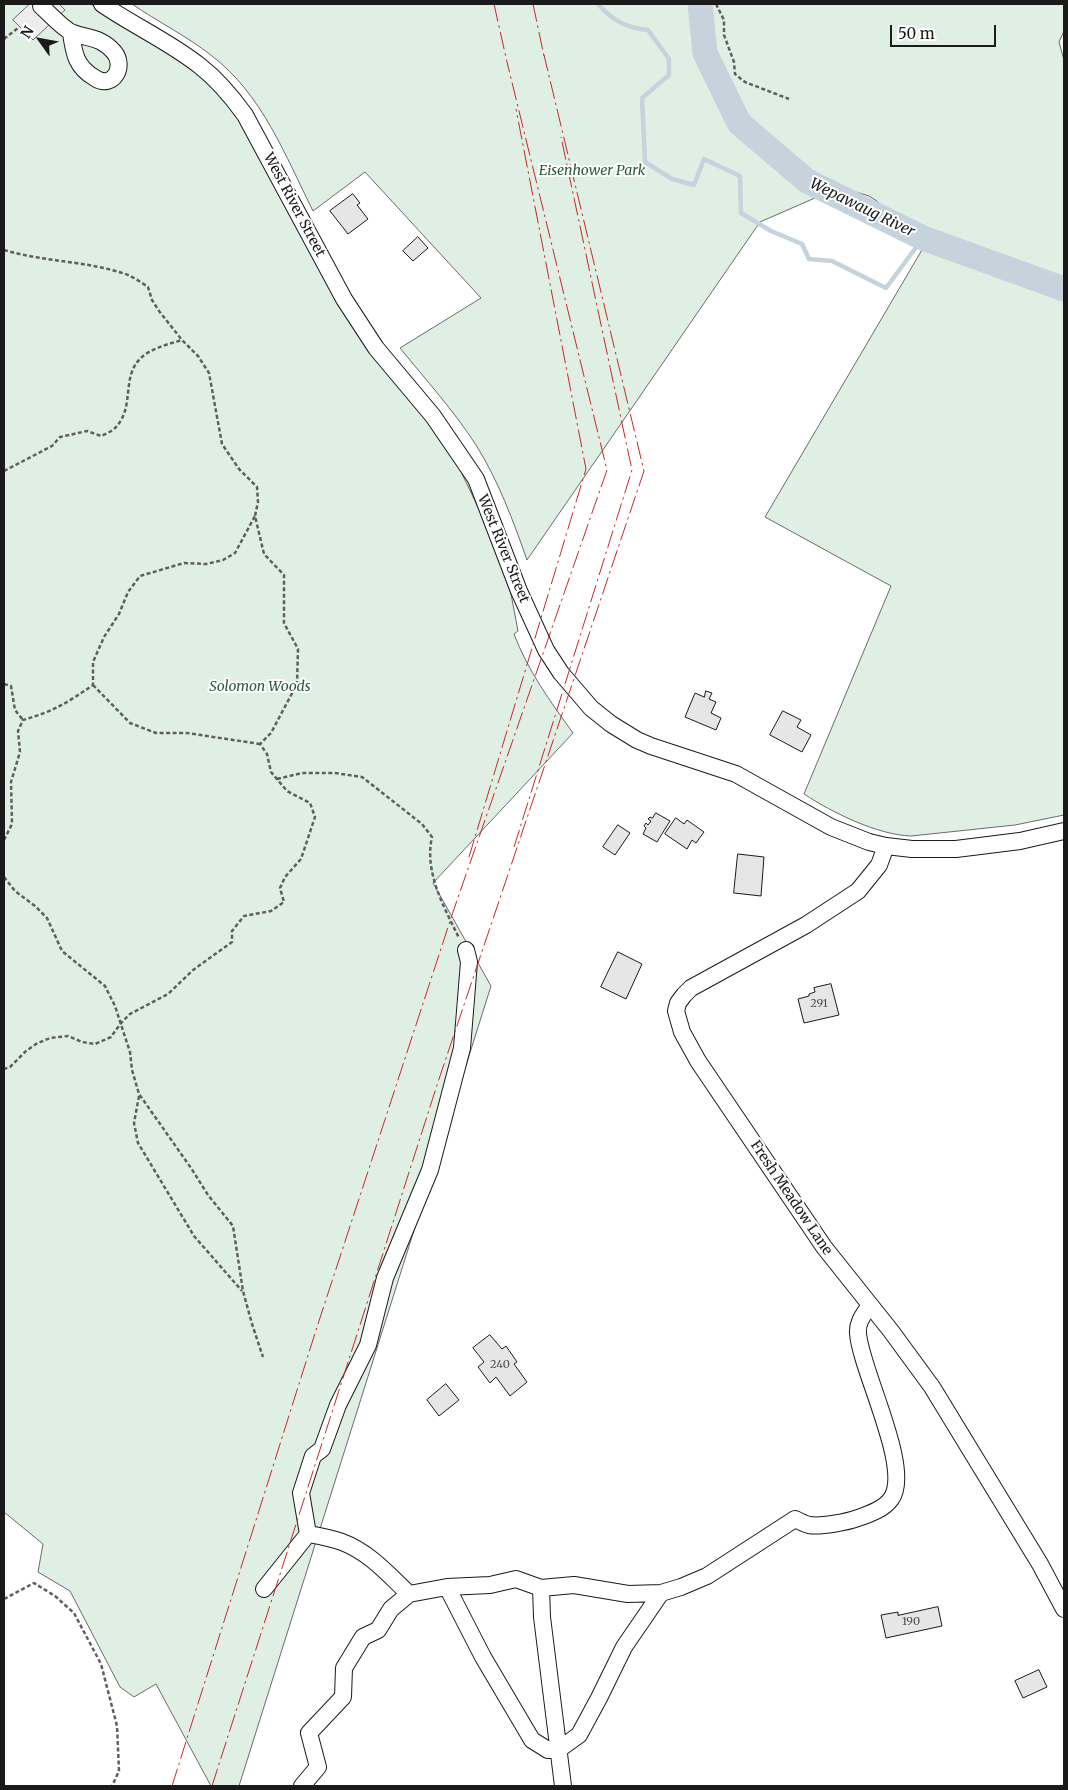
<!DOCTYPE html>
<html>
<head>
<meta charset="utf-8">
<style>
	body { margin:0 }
	#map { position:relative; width:1068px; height:1790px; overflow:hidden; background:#fff; font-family:Merriweather,serif }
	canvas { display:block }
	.frame { position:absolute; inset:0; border:5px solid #1a1a1a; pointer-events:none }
	.north { position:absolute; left:15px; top:15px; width:50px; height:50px; -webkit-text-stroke:4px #fff; paint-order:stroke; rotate:302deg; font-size:14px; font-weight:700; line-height:20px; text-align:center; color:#1a1a1a }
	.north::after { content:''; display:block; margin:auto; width:18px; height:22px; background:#1a1a1a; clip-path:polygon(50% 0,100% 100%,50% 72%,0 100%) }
	.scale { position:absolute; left:890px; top:25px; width:106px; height:22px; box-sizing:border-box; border:2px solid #1a1a1a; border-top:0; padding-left:6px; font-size:15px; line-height:18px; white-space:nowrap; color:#1a1a1a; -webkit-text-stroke:4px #fff; paint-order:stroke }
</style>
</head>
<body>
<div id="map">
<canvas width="1068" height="1790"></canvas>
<div class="frame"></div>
<div class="north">N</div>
<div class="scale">50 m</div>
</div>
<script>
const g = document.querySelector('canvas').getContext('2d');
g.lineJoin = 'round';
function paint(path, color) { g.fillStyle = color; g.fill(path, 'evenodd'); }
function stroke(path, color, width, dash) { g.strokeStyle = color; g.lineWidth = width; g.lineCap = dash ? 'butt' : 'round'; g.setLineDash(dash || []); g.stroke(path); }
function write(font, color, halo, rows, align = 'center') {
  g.font = font + ' Merriweather,serif'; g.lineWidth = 4; g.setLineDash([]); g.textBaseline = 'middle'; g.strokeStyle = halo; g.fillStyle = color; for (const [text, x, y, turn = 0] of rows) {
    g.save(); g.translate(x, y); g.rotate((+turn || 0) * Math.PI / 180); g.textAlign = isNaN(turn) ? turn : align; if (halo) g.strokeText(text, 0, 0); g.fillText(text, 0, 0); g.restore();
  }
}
const green = new Path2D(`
	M 4,4 L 91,4 L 120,25 L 171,54 L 194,71 L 214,89 L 238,115 L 336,301 L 369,348 L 420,411 L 455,459 L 486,524 L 511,594 L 518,631 L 514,634 C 528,671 550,701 573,733 L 433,883 L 491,986 L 239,1786 L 211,1786 L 156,1684 L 134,1697 L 120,1687 L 70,1591 L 38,1572 L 43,1544 L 4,1512 Z
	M 132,4 L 1064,4 L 1064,31 L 1059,42 L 1064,60 L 1064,815 L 1015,825 L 911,836 C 878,835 833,813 804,794 L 891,586 L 765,517 L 926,243 L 903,232 L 877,201 L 869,196 L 853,191 L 831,191 L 760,222 L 527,560 C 513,520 498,480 476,445 C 454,411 426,380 400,348 L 481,298 L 365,172 L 313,211 C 286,157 262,94 212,56 C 187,36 158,22 132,4 Z`);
const parking = new Path2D(`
	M 30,4 L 59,4 L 65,10 L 33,40 L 13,20 Z`);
const stream = new Path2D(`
	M 598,4 C 612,20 626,28 648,30 L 669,59 L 669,75 L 642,98 L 645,162 L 672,179 L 694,185 L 704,159 L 740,176 L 741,213 L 771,231 L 802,244 L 809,259 L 832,261 L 886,288 L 923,238`);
const river = new Path2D(`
	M 700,4 L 705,53 L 739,123 L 807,181 L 923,238 L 1064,289`);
const building = new Path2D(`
	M 353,194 L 360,203 L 357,205 L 368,219 L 348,234 L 330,211 Z
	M 418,237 L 428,248 L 413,261 L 403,251 Z
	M 706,691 L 712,693 L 709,699 L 716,702 L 711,713 L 721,718 L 716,730 L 685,717 L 695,693 L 704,697 Z
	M 783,711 L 801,720 L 797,727 L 811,735 L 802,752 L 770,735 Z
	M 656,813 L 670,821 L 657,842 L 643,834 L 646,828 L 644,826 L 646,823 L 648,825 L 651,821 L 648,819 L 650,817 L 652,818 Z
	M 676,818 L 684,824 L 687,820 L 704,832 L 696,843 L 692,840 L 687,849 L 665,834 Z
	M 618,825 L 630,833 L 615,855 L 603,847 Z
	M 738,854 L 764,857 L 761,896 L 734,893 Z
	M 618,952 L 642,964 L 626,999 L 601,987 Z
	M 831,984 L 839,1015 L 804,1023 L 798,999 L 809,996 L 809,994 L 815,992 L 814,988 Z
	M 490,1335 L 502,1349 L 506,1346 L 517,1362 L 514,1364 L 527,1382 L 510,1396 L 496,1377 L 490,1383 L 478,1367 L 484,1362 L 473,1348 Z
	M 446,1384 L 459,1400 L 439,1416 L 427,1400 Z
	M 938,1607 L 942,1626 L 886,1638 L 881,1615 L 898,1612 L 898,1615 Z
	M 1039,1670 L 1047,1687 L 1023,1698 L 1015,1681 Z`);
const path = new Path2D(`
	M 716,4 L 724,20 L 724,35 L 734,62 L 735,74 L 745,82 L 789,99
	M 4,39 L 18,28
	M 4,250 C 44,262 90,261 128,275 C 135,278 142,283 148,287 L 152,300 L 159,311 L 182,340 L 198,356 L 209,373 L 222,444 L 239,469 L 257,487 L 258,502 L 255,516 L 264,554 L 284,575 L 284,623 L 298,649 L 297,684 L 271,733 L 260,744 L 267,754 L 271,772 L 287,791 L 310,803 L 315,817 L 301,859 L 285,877 L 280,888 L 284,902 L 271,911 L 244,916 L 232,931 L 232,942 L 193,970 L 168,994 L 130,1014 L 121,1023 L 111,1037 L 95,1044 L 82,1042 L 68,1036 L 50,1038 L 36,1044 L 26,1051 L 10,1067 L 4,1069
	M 4,471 L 52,446 L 60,437 L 87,431 L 101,436 C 106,434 112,431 115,428 C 136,407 120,376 142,357 C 152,348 169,344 182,340
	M 4,684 L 11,686 L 15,710 L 23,720
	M 93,685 L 130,723 L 156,733 L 187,733 L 260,744
	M 277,779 L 302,773 L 335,773 L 362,777 L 422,824 L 432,837 C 424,872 444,907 459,938
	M 4,840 L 12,824 L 11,782 L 20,752 L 18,731 L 23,720 C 54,711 67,703 93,685 L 93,662 L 104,637 L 119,614 L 128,592 L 140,576 L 184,563 L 206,564 L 223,560 L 235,553 L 255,516
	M 4,877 L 15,891 L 35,906 L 47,918 L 62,951 L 105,986 L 115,1006 L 130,1052 L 132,1070 L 139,1094 L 191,1168 L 208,1195 L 233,1226 L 243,1291 L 252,1324 L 263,1357
	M 139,1096 L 134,1123 L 138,1143 L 194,1236 L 242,1291
	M 4,1599 L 34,1583 L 55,1596 L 74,1613 L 101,1664 L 117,1726 L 119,1771 L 112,1786`);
const minor = new Path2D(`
	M 102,4 C 134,26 170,42 200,66 C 218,80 232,97 245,115 L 344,299 L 376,348 L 433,416 L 476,479 L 519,591 L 546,650 L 561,673 L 591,708 L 611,724 L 637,740 L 651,746 L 736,774 L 831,827 L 869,842 L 886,846 L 912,849 L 956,849 L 1020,841 L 1064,831
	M 41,6 C 49,13 64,30 73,33 C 89,39 101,37 114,52 C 126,66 113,90 95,78 C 76,67 74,54 71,33
	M 886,846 L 879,865 L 858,891 L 806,925 L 691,988 L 684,995 L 678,1003 L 676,1011 L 682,1032 L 698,1061 L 824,1247 L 891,1331 L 932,1387 L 1040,1564 L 1064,1609
	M 308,1534 C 319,1536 331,1538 342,1542 C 369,1552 389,1575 409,1594
	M 447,1587 L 483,1657 L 532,1740 L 548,1750 L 558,1750 L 579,1735 L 599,1698 L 624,1647 L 661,1593
	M 541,1588 L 542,1617 L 563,1786
	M 264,1589 L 308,1534 L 301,1493 L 313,1456 L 322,1449 L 338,1405 L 368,1345 L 385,1278 L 430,1170 L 462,1048 L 469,962 L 466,950
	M 302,1786 L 318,1767 L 309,1733 L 343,1697 L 344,1668 L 363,1637 L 378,1630 L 391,1609 L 409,1594 L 447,1587 L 490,1585 L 516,1579 L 541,1588 L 574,1585 L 628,1594 L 661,1593 L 681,1587 L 707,1576 L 795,1519 C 799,1521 805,1524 809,1525 C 821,1527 847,1522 858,1518 C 870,1514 884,1509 891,1499 C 913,1469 860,1369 858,1333 C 857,1322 864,1314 870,1305`);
const power = new Path2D(`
	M 494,4 L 507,62
	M 533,4 L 544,56
	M 514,847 L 632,470 L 561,137
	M 469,857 L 586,469 L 516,109
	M 172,1786 L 317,1327 L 454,909 L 607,470 L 507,62
	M 212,1786 L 438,1082 L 644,471 L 544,55`);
const numberNames = [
	["291",819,1004],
	["240",500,1365],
	["190",911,1622]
];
const parkNames = [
	["Eisenhower Park",592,171],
	["Solomon Woods",260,687]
];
const streetNames = [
	["West River Street",294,205,62],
	["West River Street",503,549,68],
	["Fresh Meadow Lane",791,1198,56]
];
const waterNames = [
	["Wepawaug River",862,208,26]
];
paint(green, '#e0efe3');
stroke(green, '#6a6a6a', 1);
paint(parking, '#ededed');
stroke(parking, '#6a6a6a', 1);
stroke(stream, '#c6d2dc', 4.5);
stroke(river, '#c6d2dc', 25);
paint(building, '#e6e6e6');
stroke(building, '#1a1a1a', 1);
stroke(minor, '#1a1a1a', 18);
stroke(path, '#5f5f5f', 2.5, [4, 2.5]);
stroke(minor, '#fff', 16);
stroke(power, '#c62828', 1, [18, 4, 2.5, 4]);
write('11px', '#4d4d4d', null, numberNames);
write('italic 14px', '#2b5a34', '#fff', parkNames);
write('14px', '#1a1a1a', '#fff', streetNames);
write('italic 15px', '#1a1a1a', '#fff', waterNames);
</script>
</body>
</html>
